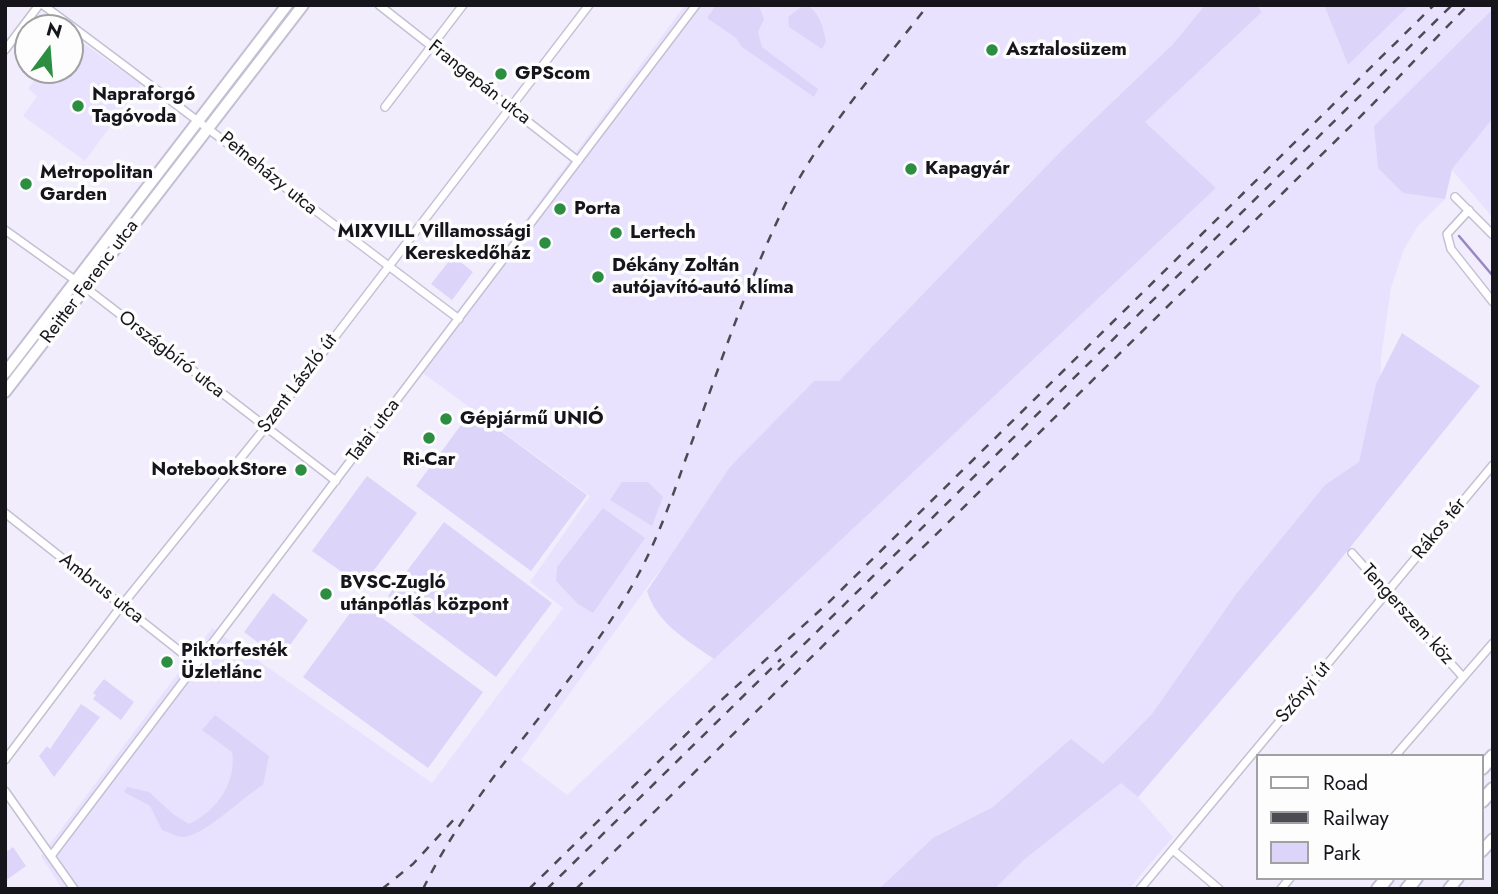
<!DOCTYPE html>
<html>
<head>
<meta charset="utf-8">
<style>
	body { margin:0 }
	#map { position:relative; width:1498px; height:894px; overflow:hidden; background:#f1edfd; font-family:Jost,sans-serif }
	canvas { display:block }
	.frame { position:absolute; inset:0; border:7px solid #17151c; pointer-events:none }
	.legend { position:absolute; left:1256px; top:754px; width:228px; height:126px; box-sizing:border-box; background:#fdfdfd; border:2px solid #a1a0a3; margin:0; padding:9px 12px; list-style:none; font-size:21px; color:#17151c }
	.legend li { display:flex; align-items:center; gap:14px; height:35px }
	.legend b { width:35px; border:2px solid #a1a0a3 }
	.north { position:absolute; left:14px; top:14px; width:70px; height:70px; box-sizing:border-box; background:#fdfdfd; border:2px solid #a1a0a3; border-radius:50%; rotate:16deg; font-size:19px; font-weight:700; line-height:28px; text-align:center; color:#17151c }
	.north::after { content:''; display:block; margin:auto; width:24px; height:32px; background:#2d8e42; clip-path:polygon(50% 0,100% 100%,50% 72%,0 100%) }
</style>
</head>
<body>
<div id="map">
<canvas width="1498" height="894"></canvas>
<div class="frame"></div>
<ul class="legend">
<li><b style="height:9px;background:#fff"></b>Road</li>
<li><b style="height:9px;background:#4c4a53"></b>Railway</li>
<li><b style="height:19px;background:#ddd4fa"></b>Park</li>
</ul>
<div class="north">N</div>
</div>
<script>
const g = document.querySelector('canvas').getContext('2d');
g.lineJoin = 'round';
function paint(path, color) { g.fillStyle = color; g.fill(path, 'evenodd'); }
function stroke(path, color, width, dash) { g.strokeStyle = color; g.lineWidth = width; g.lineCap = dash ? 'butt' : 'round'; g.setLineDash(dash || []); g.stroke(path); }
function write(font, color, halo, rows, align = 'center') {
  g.font = font + ' Jost,sans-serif'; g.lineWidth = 7; g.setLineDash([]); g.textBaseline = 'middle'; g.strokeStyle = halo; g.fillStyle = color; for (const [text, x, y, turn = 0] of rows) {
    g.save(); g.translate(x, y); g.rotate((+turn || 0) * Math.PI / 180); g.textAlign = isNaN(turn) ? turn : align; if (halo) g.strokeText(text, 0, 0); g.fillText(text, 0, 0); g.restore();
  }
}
const built = new Path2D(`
	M 685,5 L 1205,5 L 1173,44 L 1059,153 L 839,381 L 814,381 L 654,578 L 521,760 L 567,795 L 1216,188 L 1144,122 L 1262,12 L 1257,5 L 1324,5 L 1348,65 L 1410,5 L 1493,5 L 1493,218 L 1452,170 L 1445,199 L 1418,226 L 1404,249 L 1391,288 L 1381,358 L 1380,444 L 1315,591 L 1138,797 L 1173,837 L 1129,889 L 62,889 L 41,856 L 212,628 L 432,783 L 563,608 L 530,582 L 590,496 L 416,368 Z
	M 70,34 L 141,84 L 85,161 L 23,116 L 37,96 L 28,89 L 41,70 L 70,70 Z`);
const green = new Path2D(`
	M 716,5 L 759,6 L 764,19 L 758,32 L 762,47 L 818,89 L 814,97 L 742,47 L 736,38 L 707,18 Z
	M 804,5 C 819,9 823,27 826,41 L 822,49 L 789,27 L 788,17 Z
	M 1205,5 L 1257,5 L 1262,12 L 1145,122 L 1216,188 L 714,659 C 687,640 657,624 647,591 L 730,467 L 814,381 L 839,381 L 1059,153 L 1173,44 Z
	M 1324,5 L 1410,5 L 1348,65 Z
	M 1493,9 L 1493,118 L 1452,169 L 1445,199 L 1403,193 L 1378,168 L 1374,126 Z
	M 453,256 L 473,272 L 452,300 L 431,284 Z
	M 1402,333 L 1480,386 L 1315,591 L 1138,797 L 1121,783 L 1026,858 L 994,889 L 879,889 L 933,838 L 993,807 L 1071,739 L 1103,764 L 1152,714 L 1237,593 L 1325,485 L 1359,462 L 1376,384 Z
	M 472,410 L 587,495 L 531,571 L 416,486 Z
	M 367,476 L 417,513 L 362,586 L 312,551 Z
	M 622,482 L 648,482 L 663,497 L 652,526 L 610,500 Z
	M 603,508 L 645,538 L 593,613 L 578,604 L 556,581 L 557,567 Z
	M 444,522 L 552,603 L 496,677 L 388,596 Z
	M 273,593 L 308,620 L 280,659 L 244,632 Z
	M 359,601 L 483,692 L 428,768 L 303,677 Z
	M 104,679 L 134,702 L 121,720 L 93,699 L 96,695 L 93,693 Z
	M 81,704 L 100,717 L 54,777 L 39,756 L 47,746 L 50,749 Z
	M 215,715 L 269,756 L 263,785 C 242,797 205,836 183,837 C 177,837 168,832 162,830 L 150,806 L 124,792 L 127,787 L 149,792 L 173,814 L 189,824 C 217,811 237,782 232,752 L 202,730 Z
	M 13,847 L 26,866 L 5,881 L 5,853 Z`);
const stream = new Path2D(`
	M 1459,236 L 1493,276`);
const street = new Path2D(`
	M 43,5 C 183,108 320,215 459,319
	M 379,5 L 578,161
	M 5,50 L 39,5
	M 385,107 L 463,5
	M 1455,197 L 1493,235
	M 1469,210 L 1447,234 L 1451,249 L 1493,302
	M 5,230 L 86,288 L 336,481
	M 5,513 L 196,664
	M 1352,553 L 1463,677
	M 1395,756 L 1493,643
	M 5,760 L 122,605 L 265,428 L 589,5
	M 5,791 L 74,889
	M 1173,850 L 1219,889
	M 51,856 L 696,5
	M 1140,889 L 1493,465
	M 1281,889 L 1290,878`);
const secondary = new Path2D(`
	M 5,373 L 287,5
	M 5,392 L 303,5
	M 1482,851 L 1493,839
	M 1449,889 L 1458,878`);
const primary = new Path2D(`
	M 1482,768 L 1493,756
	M 1482,801 L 1493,789
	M 1378,889 L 1387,878
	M 1407,889 L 1416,878`);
const rail = new Path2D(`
	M 778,670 L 1452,5
	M 382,889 L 413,864 L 459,814
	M 423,889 C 478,776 578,686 638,575 C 658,538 672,498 686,458 C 717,374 745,287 784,207 C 820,133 878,70 928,5
	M 529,889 L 717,704 L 827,604 L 1434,5
	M 547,889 L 781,659
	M 576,889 L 1368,109 L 1468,5`);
const markers = [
	[992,50,7,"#2d8e42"],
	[501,74,7,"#2d8e42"],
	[78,106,7,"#2d8e42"],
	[911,169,7,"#2d8e42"],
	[26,184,7,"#2d8e42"],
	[560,209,7,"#2d8e42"],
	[616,233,7,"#2d8e42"],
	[545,243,7,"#2d8e42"],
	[598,277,7,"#2d8e42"],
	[446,419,7,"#2d8e42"],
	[429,438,7,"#2d8e42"],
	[301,470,7,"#2d8e42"],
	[326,594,7,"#2d8e42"],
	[167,662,7,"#2d8e42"]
];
const poiNames = [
	["Asztalosüzem",1006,50],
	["GPScom",515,74],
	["Napraforgó",92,95],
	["Tagóvoda",92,117],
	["Kapagyár",925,169],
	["Metropolitan",40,173],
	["Garden",40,195],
	["Porta",574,209],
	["MIXVILL Villamossági",531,232,"right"],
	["Kereskedőház",531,254,"right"],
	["Lertech",630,233],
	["Dékány Zoltán",612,266],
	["autójavító-autó klíma",612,288],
	["Gépjármű UNIÓ",460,419],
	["Ri-Car",429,460,"center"],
	["NotebookStore",287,470,"right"],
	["BVSC-Zugló",340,583],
	["utánpótlás központ",340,605],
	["Piktorfesték",181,651],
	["Üzletlánc",181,673]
];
const streetNames = [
	["Frangepán utca",479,83,38],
	["Petneházy utca",268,174,39],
	["Reitter Ferenc utca",90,282,-53],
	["Országbíró utca",171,355,38],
	["Szent László út",298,384,-53],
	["Tatai utca",374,431,-53],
	["Rákos tér",1440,529,-51],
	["Ambrus utca",101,589,38],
	["Tengerszem köz",1407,615,48],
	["Szőnyi út",1304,693,-50]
];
paint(built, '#e9e2fe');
paint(green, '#ddd4fa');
stroke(stream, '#9786c2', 2.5);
stroke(street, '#c4c0d3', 10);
stroke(secondary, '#c4c0d3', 14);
stroke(primary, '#c4c0d3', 16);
stroke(street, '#fff', 7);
stroke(secondary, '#fff', 10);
stroke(primary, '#fff', 12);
stroke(rail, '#4c4a53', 2.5, [9, 9]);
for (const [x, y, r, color] of markers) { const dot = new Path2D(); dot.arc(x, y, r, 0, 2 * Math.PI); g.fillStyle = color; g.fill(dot); stroke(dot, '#fdfdfd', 2.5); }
write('bold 19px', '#17151c', '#fdfdfd', poiNames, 'left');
write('19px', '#17151c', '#fdfdfd', streetNames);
</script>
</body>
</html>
